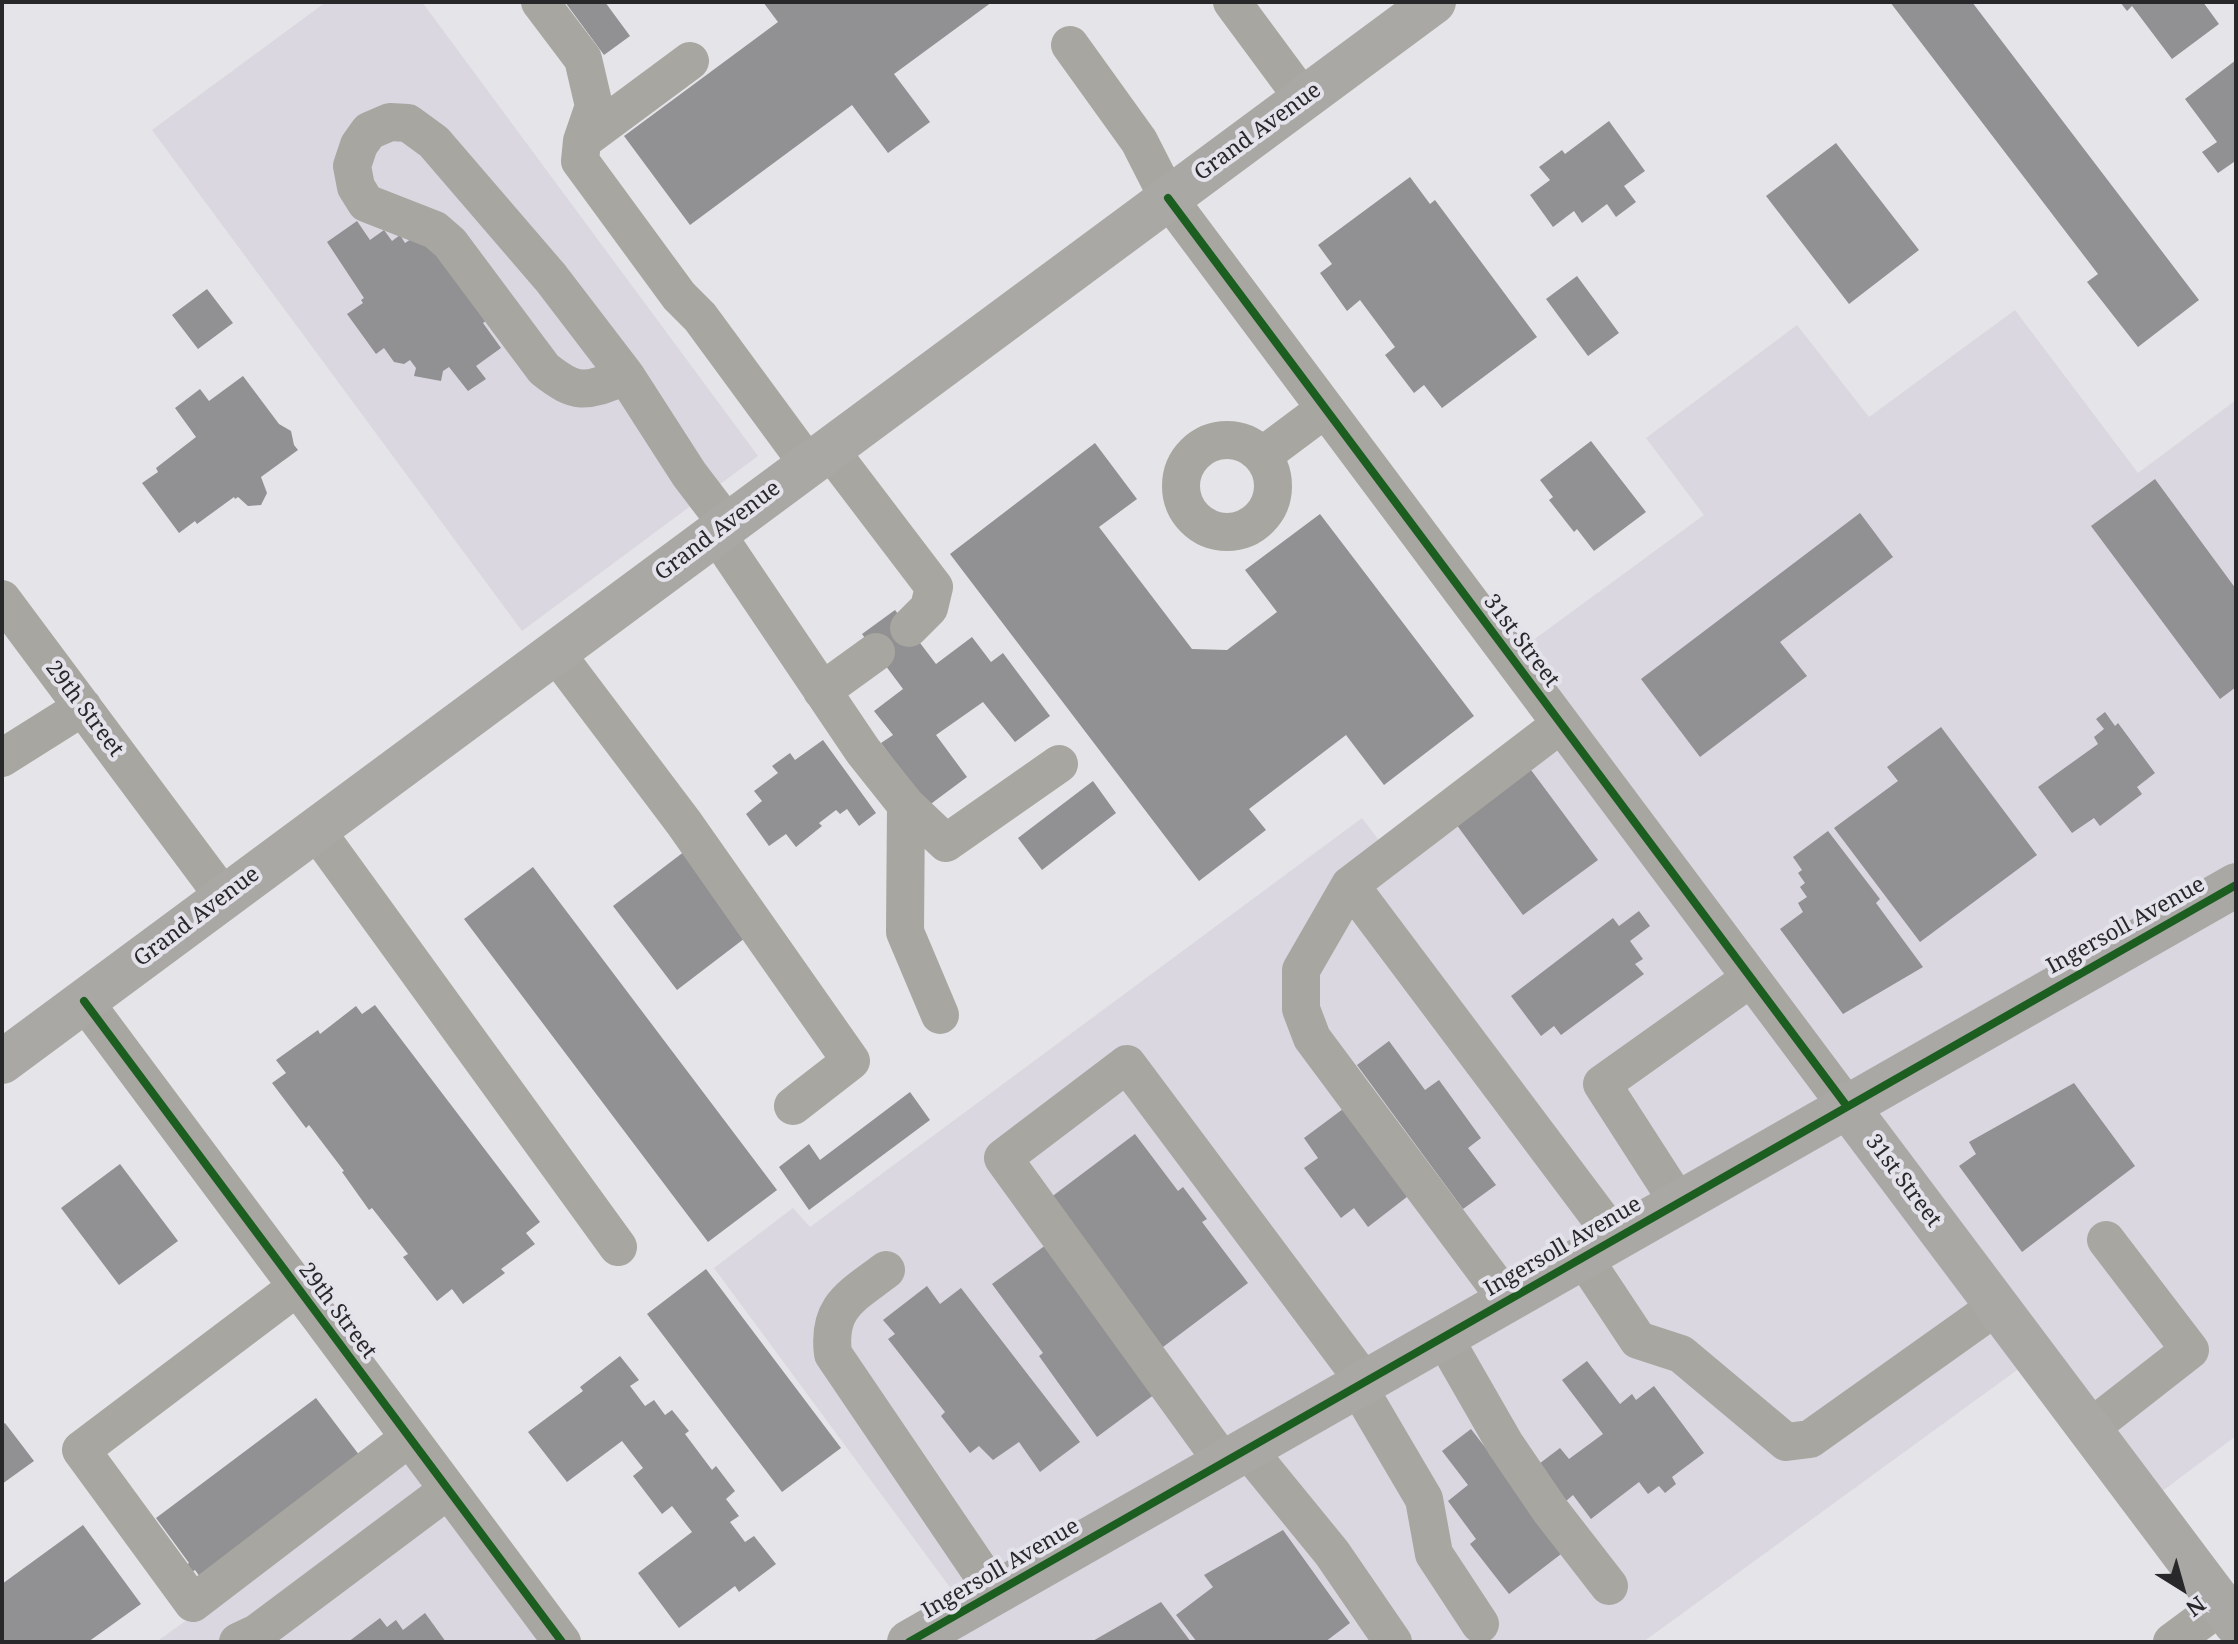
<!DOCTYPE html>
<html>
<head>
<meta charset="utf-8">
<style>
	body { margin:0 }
	#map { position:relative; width:2238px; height:1644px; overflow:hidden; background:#e5e4e8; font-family:"Noto Serif",serif }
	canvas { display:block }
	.frame { position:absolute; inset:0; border:4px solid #28272a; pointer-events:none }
	.north { position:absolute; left:2142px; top:1548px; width:80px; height:80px; -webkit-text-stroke:6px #e4e2ea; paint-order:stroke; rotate:143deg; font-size:22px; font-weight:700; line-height:32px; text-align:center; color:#28272a }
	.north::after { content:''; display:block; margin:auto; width:28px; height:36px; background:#28272a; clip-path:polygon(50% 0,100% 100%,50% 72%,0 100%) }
</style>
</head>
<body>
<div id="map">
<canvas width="2238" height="1644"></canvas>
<div class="frame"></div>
<div class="north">N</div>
</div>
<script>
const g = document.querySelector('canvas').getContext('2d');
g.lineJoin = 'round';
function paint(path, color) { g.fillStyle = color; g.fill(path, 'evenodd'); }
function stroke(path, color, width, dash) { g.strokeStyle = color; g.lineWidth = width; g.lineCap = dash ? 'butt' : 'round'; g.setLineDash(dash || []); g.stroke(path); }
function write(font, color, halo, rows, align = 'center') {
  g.font = font + ' "Noto Serif",serif'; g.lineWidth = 8; g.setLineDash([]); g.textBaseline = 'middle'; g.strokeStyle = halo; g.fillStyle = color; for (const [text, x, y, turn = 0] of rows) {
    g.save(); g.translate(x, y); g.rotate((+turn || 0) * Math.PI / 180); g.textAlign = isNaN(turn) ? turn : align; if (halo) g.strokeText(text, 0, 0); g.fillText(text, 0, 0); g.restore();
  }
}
const built = new Path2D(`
	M 326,2 L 422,2 L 758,456 L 522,631 L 152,130 Z
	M 2015,310 L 2138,473 L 2236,400 L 2236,1436 L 2145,1504 L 2035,1357 L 1643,1642 L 909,1642 L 966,1609 L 714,1268 L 793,1208 L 810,1227 L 1362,818 L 1388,852 L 1560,725 L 1510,657 L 1704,515 L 1646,438 L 1797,325 L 1869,417 Z
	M 421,1453 L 562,1642 L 156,1642 Z`);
const building = new Path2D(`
	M 565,2 L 605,2 L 630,36 L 604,55 Z
	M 763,2 L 992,2 L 894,74 L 930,122 L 888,153 L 852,105 L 690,225 L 624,136 L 778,22 Z
	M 1890,2 L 1972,2 L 2199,300 L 2138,347 L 2087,282 L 2098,274 Z
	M 2120,2 L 2203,2 L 2219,24 L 2172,59 L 2132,6 L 2127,11 Z
	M 2236,60 L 2236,165 L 2234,162 L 2218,173 L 2202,152 L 2217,142 L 2185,99 Z
	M 1609,121 L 1645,171 L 1624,186 L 1636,202 L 1616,217 L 1607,204 L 1582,223 L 1574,211 L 1553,227 L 1530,195 L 1550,180 L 1539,167 L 1562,150 L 1565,154 Z
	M 1836,143 L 1919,250 L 1849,304 L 1766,196 Z
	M 1410,177 L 1430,204 L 1435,200 L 1537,337 L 1442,408 L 1424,385 L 1414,393 L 1385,355 L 1395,347 L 1360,300 L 1347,311 L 1320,273 L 1332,264 L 1318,245 Z
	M 357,221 L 370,240 L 384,230 L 392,241 L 400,235 L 405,243 L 420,233 L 492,316 L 483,323 L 501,348 L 476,366 L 486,379 L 468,391 L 449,367 L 443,371 L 441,381 L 414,376 L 416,368 L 410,360 L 404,364 L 394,362 L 384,348 L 376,354 L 347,314 L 363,303 L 361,300 L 364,298 L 327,242 Z
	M 1577,276 L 1619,333 L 1588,356 L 1546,299 Z
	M 207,289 L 233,323 L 198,349 L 172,315 Z
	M 243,376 L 279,424 L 291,431 L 294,445 L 298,450 L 261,477 L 267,493 L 261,505 L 248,506 L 238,497 L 235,499 L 234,497 L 197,524 L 195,521 L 179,533 L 142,483 L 158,472 L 156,468 L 196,437 L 175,408 L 200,389 L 209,401 Z
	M 1591,441 L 1646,512 L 1594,551 L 1577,529 L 1574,532 L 1549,500 L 1553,497 L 1540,480 Z
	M 1095,443 L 1137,499 L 1099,527 L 1192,649 L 1227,650 L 1277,612 L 1245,570 L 1320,514 L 1474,716 L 1384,785 L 1346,735 L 1249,809 L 1266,830 L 1199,881 L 950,554 Z
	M 2155,479 L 2236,589 L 2236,687 L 2220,699 L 2091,526 Z
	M 1860,513 L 1893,557 L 1780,642 L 1807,676 L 1700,757 L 1641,679 Z
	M 895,610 L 936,664 L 972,637 L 991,662 L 1003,653 L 1050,716 L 1015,742 L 983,702 L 936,735 L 967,777 L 928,806 L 881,743 L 893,735 L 874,711 L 903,689 L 862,634 Z
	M 2105,712 L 2115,726 L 2118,723 L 2155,773 L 2137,787 L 2142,794 L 2100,826 L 2094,818 L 2072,833 L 2038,787 L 2098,744 L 2094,737 L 2104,729 L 2096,719 Z
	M 1941,727 L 2037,855 L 1920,942 L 1834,828 L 1898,781 L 1887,767 Z
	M 823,740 L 876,813 L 859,826 L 847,809 L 840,814 L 836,810 L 819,823 L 822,826 L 796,847 L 786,834 L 769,846 L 746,814 L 762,801 L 754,791 L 778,773 L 772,766 L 790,753 L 795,760 Z
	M 1531,770 L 1598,860 L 1523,915 L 1456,824 Z
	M 1093,781 L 1116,813 L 1042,870 L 1018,838 Z
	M 1828,831 L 1880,899 L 1876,903 L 1923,967 L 1843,1014 L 1780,929 L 1803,912 L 1798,903 L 1807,897 L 1800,887 L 1805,883 L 1798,873 L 1802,870 L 1793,857 Z
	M 685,851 L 749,935 L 677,990 L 613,906 Z
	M 533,867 L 777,1190 L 708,1242 L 464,919 Z
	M 1639,911 L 1650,926 L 1630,941 L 1643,959 L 1635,964 L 1644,974 L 1561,1035 L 1554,1026 L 1541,1036 L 1511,996 L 1613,918 L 1619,926 Z
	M 375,1005 L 540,1222 L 526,1233 L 535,1244 L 501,1269 L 505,1273 L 463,1304 L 452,1289 L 437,1301 L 403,1257 L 408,1254 L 372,1208 L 369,1210 L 342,1172 L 344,1171 L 309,1125 L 306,1128 L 272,1083 L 286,1073 L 276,1060 L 318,1030 L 320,1034 L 356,1006 L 362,1014 Z
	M 1389,1041 L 1425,1090 L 1439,1080 L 1481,1138 L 1468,1148 L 1496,1185 L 1463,1209 L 1357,1065 Z
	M 2074,1083 L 2135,1166 L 2022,1252 L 1959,1166 L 1976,1154 L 1969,1142 Z
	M 910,1092 L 930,1120 L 809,1210 L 779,1167 L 809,1144 L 820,1160 Z
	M 1347,1106 L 1412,1193 L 1368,1227 L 1354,1208 L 1341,1218 L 1304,1168 L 1318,1158 L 1304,1138 Z
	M 1135,1134 L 1178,1191 L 1183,1187 L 1207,1219 L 1202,1222 L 1248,1283 L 1159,1350 L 1046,1201 Z
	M 120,1164 L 178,1241 L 119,1285 L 61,1208 Z
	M 1050,1242 L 1155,1394 L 1097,1437 L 1039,1356 L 1043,1353 L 992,1284 Z
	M 706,1269 L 841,1448 L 782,1492 L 647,1314 Z
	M 927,1286 L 940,1304 L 961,1288 L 1080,1442 L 1040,1472 L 1019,1442 L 993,1460 L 979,1446 L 970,1453 L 941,1416 L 945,1412 L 888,1339 L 895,1334 L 883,1320 Z
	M 620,1356 L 639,1380 L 630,1386 L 645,1406 L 654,1400 L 665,1415 L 672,1410 L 689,1431 L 685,1434 L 712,1470 L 716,1466 L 735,1491 L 726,1499 L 739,1516 L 730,1522 L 745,1542 L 754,1536 L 776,1564 L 739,1592 L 735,1586 L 679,1628 L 638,1573 L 692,1532 L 672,1506 L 662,1514 L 633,1476 L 643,1468 L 622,1441 L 567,1482 L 528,1432 L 583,1391 L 580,1387 Z
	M 1587,1361 L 1620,1404 L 1632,1394 L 1636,1400 L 1654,1386 L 1704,1453 L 1672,1477 L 1676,1484 L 1665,1493 L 1659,1486 L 1648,1494 L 1639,1482 L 1591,1519 L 1573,1495 L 1559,1507 L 1531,1470 L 1560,1448 L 1569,1459 L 1603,1434 L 1562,1380 Z
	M 316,1398 L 366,1464 L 205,1584 L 195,1570 L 189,1574 L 184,1567 L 189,1563 L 156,1518 Z
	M 5,1423 L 34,1461 L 2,1484 L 2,1425 Z
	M 1471,1429 L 1565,1551 L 1509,1594 L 1470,1544 L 1476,1539 L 1448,1501 L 1468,1485 L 1442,1451 Z
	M 83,1525 L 141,1604 L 88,1642 L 2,1642 L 2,1584 Z
	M 1283,1530 L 1350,1623 L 1325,1642 L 1197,1642 L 1176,1615 L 1213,1587 L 1204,1575 Z
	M 1161,1602 L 1191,1642 L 1091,1642 Z
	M 425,1613 L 446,1642 L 348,1642 L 380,1618 L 387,1627 L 396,1620 L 403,1630 Z`);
const minor = new Path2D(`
	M 540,2 L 583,59 L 594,106 L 582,141 L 580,161 L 679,296 L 700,317 L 808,464
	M 1232,2 L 1303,98
	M 1070,45 L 1139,141 L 1168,198 L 1846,1105
	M 582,141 L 690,61
	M 626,376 L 551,278 L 434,142 L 408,123 L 390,122 L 369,131 L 359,145 L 352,166 L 356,187 L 366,203 L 435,230 L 450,243 L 544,369 C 579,397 587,391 626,376 L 689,474 L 727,524
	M1181 486a46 46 0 1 1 92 0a46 46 0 1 1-92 0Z
	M 829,449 L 934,587 L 929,608 L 909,628
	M 1262,456 L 1325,409
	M 716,533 L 863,751 L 906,805 L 946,843 L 1059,764
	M 2,599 L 224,897
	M 555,652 L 684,823 L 851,1061 L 793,1106
	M 822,691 L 876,652
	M 2,758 L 83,707
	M 906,805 L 905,932 L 940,1015
	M 315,829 L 618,1247
	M 1350,885 L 1615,1238
	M 84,1001 L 562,1642
	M 1678,1202 L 1602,1084 L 1751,978
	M 1583,1257 L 1638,1340 L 1681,1354 L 1786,1442 L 1810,1439 L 1997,1306
	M 886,1270 C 852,1296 827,1306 833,1354 L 995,1593
	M 297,1287 L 81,1450 L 193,1603 L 409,1438
	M 1507,1300 L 1312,1038 L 1301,1009 L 1301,970 L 1350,885 L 1561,724
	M 1443,1336 L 1505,1444 L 1550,1510 L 1609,1586
	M 1357,1385 L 1424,1499 L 1434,1554 L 1480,1624
	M 2089,1429 L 2190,1350 L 2106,1240
	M 1247,1449 L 1332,1553 L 1393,1642
	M 1223,1462 L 1003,1158 L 1127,1064 L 1364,1381
	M 238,1642 L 257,1633 L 448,1490
	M 2172,1642 L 2222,1605`);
const major = new Path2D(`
	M 2,1062 L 1434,2
	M 1846,1105 L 2236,1624
	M 909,1642 L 2236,885`);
const cycleway = new Path2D(`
	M 1168,198 L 1846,1105
	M 84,1001 L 562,1642
	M 909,1642 L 2236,885`);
const streetNames = [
	["Grand Avenue",1258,132,-36],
	["Grand Avenue",718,531,-37],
	["31st Street",1521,641,53],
	["29th Street",84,709,53],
	["Grand Avenue",197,917,-37],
	["Ingersoll Avenue",2126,926,-29],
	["31st Street",1903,1181,53],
	["Ingersoll Avenue",1563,1247,-30],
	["29th Street",337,1311,53],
	["Ingersoll Avenue",1001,1569,-30]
];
paint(built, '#dad7e0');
paint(building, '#919093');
stroke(minor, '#a8a6a1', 38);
stroke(major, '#aaa8a4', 44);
stroke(cycleway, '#1b5e20', 8);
write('22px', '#28272a', '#e4e2ea', streetNames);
</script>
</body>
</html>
